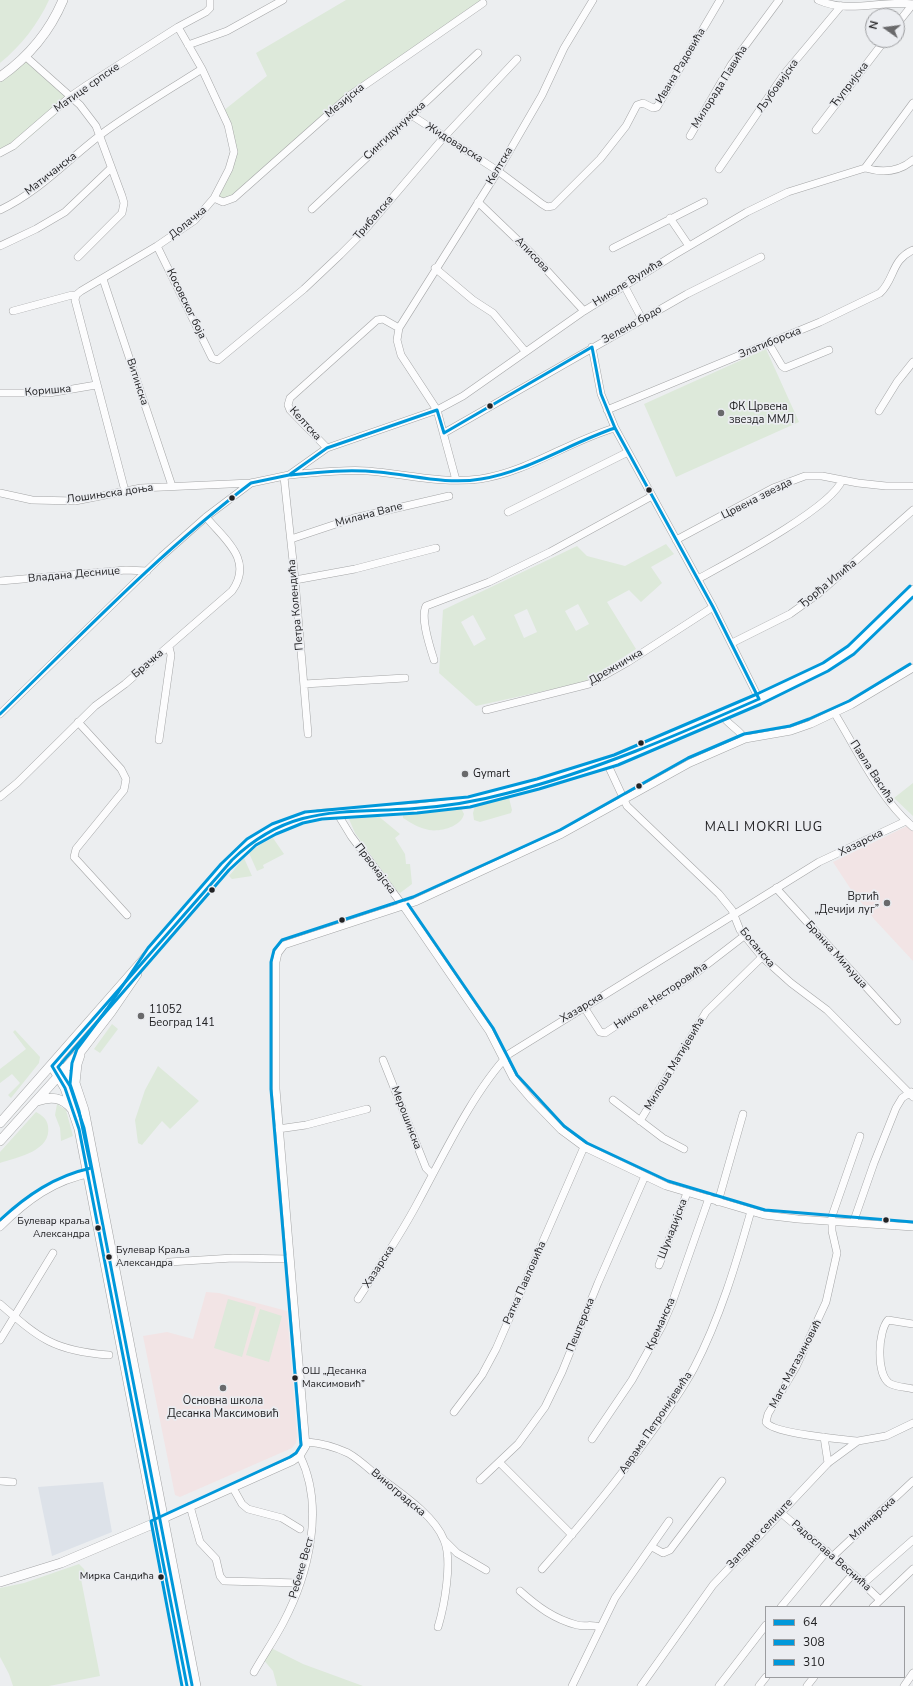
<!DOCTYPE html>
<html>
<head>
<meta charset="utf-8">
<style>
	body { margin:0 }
	#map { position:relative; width:913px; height:1686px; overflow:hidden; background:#eceef0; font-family:"Nunito Sans",sans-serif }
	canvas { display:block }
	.legend { position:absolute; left:765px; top:1606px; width:140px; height:72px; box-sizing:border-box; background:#ebedf1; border:1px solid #9b9c9f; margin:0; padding:5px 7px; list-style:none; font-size:12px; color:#222224 }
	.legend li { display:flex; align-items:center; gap:8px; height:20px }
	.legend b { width:20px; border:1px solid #9b9c9f }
	.north { position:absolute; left:865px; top:8px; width:40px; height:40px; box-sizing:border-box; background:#ebedf1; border:1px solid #9b9c9f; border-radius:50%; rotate:284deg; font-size:11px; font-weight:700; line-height:16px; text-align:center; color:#222224 }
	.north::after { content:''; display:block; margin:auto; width:14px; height:18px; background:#69696b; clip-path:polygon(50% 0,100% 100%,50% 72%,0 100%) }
</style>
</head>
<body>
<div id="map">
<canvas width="913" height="1686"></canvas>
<ul class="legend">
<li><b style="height:5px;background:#0098da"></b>64</li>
<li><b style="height:5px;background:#0098da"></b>308</li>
<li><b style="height:5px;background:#0098da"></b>310</li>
</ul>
<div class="north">N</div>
</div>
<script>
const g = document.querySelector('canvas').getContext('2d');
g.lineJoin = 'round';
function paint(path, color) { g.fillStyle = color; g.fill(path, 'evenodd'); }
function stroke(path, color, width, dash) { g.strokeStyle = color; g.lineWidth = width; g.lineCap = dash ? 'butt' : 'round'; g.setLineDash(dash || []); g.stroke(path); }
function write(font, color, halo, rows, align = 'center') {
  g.font = font + ' "Nunito Sans",sans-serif'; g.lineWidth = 3.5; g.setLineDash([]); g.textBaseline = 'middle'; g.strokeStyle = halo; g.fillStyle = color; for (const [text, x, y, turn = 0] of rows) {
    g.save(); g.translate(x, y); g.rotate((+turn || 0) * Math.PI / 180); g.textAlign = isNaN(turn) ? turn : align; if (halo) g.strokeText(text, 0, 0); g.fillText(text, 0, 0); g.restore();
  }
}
const built = new Path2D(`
	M 103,1482 L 112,1532 L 52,1556 L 38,1487 Z`);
const education = new Path2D(`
	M 907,826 L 913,831 L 913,961 L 874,919 L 850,888 L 833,862 Z
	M 206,1292 L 219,1293 L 287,1311 L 297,1436 L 296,1443 L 292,1448 L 180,1497 L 175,1495 L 143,1336 L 167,1332 L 193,1339 Z`);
const green = new Path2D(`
	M 0,0 L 49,0 C 38,24 21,46 0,63 Z
	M 346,0 L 484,0 L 367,83 L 228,201 L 214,198 L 233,156 L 223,111 L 267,76 L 256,53 Z
	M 27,59 L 74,99 L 16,149 L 0,156 L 0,82 Z
	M 766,349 L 799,422 L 676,477 L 644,404 Z
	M 666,544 L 674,554 L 651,567 L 662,583 L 641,602 L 629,590 L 607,602 L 636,649 L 585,682 L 476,706 L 439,673 L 443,610 L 577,546 L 587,556 L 625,566 ZM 578,604 L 589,624 L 576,631 L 565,611 ZM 527,609 L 537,632 L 524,638 L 514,615 ZM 473,615 L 486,639 L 474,646 L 461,622 Z
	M 913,783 L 913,816 L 894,798 Z
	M 507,797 L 509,798 L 512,810 L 511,813 L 480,822 L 474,820 L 473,813 L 475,806 Z
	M 461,808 L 464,814 C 461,827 440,832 429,830 C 419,828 411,823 403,818 L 403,814 Z
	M 377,815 L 400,834 L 395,838 L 405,854 L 406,864 L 410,864 L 412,884 L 400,893 L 396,890 L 355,833 L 349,819 Z
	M 273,838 L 284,854 L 263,865 L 264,868 L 257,871 L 249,853 L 261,844 Z
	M 244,858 L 252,876 L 232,879 L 229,876 Z
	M 112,1024 L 118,1029 L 100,1053 L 94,1049 Z
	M 15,1030 L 40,1057 L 39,1063 L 11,1098 L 8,1095 L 20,1083 L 12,1074 L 0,1083 L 0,1069 L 26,1049 L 13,1032 Z
	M 158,1066 L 199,1101 L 170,1129 L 162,1121 L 142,1145 L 138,1143 L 135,1120 L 145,1090 Z
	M 57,1104 L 66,1110 L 73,1136 L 61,1141 L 60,1128 L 55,1115 Z
	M 36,1112 C 42,1115 47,1119 48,1126 C 52,1151 18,1157 0,1163 L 0,1152 Z
	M 228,1299 L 256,1307 L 242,1357 L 214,1348 Z
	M 260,1309 L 282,1316 L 269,1362 L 246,1355 Z
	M 79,1564 L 84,1569 L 87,1577 L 81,1579 L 100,1676 L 49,1686 L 13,1686 L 9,1674 L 0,1657 L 0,1588 L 24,1583 Z
	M 269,1647 L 303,1664 L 363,1686 L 277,1686 L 273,1671 L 262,1658 Z`);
const street = new Path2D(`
	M 818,0 C 848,14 882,0 913,4
	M 897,24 L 913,4
	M 188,45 L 227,31 L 283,0
	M 25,56 L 80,105 L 96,126 L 122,196 L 124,203 L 122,213 L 78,257
	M 411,115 L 498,171 L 542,204 L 547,207 L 553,206 L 600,159 L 626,126 L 637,105 L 643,103 L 653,108 L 657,107 L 720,0
	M 816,130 L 885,40
	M 690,136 L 731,65 L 779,0
	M 0,153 L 13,146 L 71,96 L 87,85 L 178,27 L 206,12 L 210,8 L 210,0
	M 865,168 C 882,173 899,172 913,160
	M 719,169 L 785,73 L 841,6
	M 214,198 L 223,202 L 234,198 L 349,96 L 483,3
	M 478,202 L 531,253 L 584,311
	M 312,209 L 478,53
	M 0,210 C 41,191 71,156 107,130 C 138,108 170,89 202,69
	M 670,218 L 689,246
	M 0,246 L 36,229 L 65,212 L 110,169
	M 157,246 L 212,358 L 218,360 L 304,289 L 340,255 L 364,231 L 444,137 L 517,59
	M 613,248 L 704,202
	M 435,268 L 473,300 L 493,313 L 525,351
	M 103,279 L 172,486
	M 624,285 L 642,319
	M 13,311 L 72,295 L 76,295
	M 769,344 L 782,366 L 785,368 L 829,350
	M 592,347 L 601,394 L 615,428 L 713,607 L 759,699
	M 0,393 L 49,393 L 96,385
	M 607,410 L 820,322 L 880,293 C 895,279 891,260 913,250
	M 879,411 L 897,382 L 913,362
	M 444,433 L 687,294 L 761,257
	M 327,448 L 290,410 L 288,405 L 290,398 L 377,320 L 383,319 L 399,328
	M 289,475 C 315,473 342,469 368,471 C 405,474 442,484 480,479 C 528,472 569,441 615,428
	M 284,477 L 295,580 L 308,734
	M 456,480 L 437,410 L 401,355 L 397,340 L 399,328 L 498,171 L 542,95 L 564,48 L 593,0
	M 125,491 L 75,300 L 76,295 L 81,291 L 157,246 L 195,220 L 214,198 L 229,169 L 234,152 L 228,125 L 202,69 L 178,27
	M 0,493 L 32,500 L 75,501 L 141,488 L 251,483 L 289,475 L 327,448 L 437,410 L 463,396 L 584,311 L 674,255 L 747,212 L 788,192 L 865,168 L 913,103
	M 508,512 L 628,452
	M 291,539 L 354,518 L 449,496
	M 676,540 L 773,488 L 805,476 L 822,476 L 858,483 L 886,486 L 913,486
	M 698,579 C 727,563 832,508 842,480
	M 295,580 L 355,569 L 436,548
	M 0,581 L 126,570 L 147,571
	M 732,643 L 790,614 L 818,594 L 913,510
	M 434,660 C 430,647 420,618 426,606 L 489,582 L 550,552 L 652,496
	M 304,684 L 405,678
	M 486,710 L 589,684 L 628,662 L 713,607
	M 0,714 L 162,556 L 206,517 L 251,483
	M 835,714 C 857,750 880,799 913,827
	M 722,715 C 728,725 739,729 745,739
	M 78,722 L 121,769 L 126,779 L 124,790 L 76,849 L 74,857 L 127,915
	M 159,740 L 171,655 L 169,647
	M 607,763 L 627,806 L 719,894 L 732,910 L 740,930 L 762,957 L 791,983 L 827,1010 L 913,1097
	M 0,797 L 17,783 L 95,706 L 125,684 L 232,591 C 254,560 225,540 206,517
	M 337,813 L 351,836 L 404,907 L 489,1031 L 513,1078 L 530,1098 L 561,1130 L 584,1147 L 666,1186 L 764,1215 L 798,1219 L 913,1227
	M 776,888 L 897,1021
	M 584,1007 L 600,1032 L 605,1033 L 696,973 L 744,936
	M 383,1060 L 426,1168 L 432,1174
	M 613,1100 L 663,1138 L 684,1149
	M 640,1121 L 706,1012 L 762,957
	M 278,1129 L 306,1125 L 367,1109
	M 718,1202 L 743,1114
	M 853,1223 L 874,1163 L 896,1108 L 902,1098 L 911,1092
	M 0,1227 C 27,1200 54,1180 92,1173
	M 169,1262 L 233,1258 L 290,1259
	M 659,1265 L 687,1193
	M 358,1299 C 379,1267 400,1236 418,1202 C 443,1156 473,1092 509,1054 L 819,862 L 906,821
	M 0,1304 C 40,1339 54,1351 109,1355
	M 913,1324 L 888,1320 C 878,1331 876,1373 889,1383 C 895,1387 906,1387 913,1389
	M 0,1340 L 53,1253
	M 454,1412 L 482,1375 L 496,1349 L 584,1147
	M 824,1437 L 828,1463
	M 592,1439 L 632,1380 L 662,1326 L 672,1303 L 709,1198
	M 858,1441 C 842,1439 773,1434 766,1422 L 768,1414 L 796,1367 L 826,1302 L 837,1253 L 832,1231 L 832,1216 L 860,1136
	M 307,1442 C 321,1443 335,1447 348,1453 C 357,1458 366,1466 374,1473 C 396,1490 434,1514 444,1540 C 453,1561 444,1607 438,1627
	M 499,1462 L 572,1535
	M 480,1480 L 518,1444 L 545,1407 L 562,1372 L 598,1283 L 645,1176
	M 0,1481 L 13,1482
	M 233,1488 L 242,1504 L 248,1509 L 282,1518 L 300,1529
	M 190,1506 L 200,1542 L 216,1559 L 220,1576 L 224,1581 L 299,1583
	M 780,1512 L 853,1574 L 880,1600
	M 161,1520 L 293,1461 L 300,1456 L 306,1446 L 276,1089 L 276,962 L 278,953 L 284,945 L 415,902 L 562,834 L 690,763 L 745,739 L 791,731 L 811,724 L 851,705 L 913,668
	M 445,1541 L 457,1553 L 486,1570
	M 652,1547 L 663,1553 L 670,1550 L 722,1481
	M 833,1556 L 913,1481
	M 542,1569 C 580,1526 616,1483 649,1436 C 665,1414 681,1392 694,1368 C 720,1318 736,1264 751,1211
	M 864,1583 L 913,1540
	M 520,1591 C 538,1607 554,1619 577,1625 C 585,1627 592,1624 599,1627
	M 781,1607 L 827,1551
	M 824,1607 L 853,1574
	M 873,1607 L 913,1569
	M 254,1672 C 263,1656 274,1640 283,1623 C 309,1574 325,1507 300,1456
	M 572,1686 L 615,1598 L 669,1521
	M 641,1686 L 713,1585 L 828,1463 L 858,1441 L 886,1436 L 913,1423
	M 719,1686 L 766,1625
	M 759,1686 L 766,1677
	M 807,1686 L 814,1677
	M 904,1686 L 913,1673`);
const secondary = new Path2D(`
	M 0,77 C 27,58 50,31 63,0
	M 55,1062 L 75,1083 L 84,1110 L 196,1686
	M 52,1066 L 65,1088 L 79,1129 L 187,1686
	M 75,1083 L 77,1064 L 80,1055
	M 37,1101 C 51,1096 62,1097 72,1109
	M 0,1123 L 225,867 L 253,841 L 274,829 L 302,818 L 321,814 L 417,808 L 469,802 L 538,784 L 616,760 L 759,699 L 825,667 L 851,650 L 913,590
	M 0,1141 L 81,1051 L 111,1012 L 137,974
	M 0,1582 L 61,1563 L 155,1523`);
const bus1 = new Path2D(`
	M 290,475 C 320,472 348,469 378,472 C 412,475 447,485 481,479 C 529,471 570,443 615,428
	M 251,483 L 289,475 L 327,448 L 437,410 L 444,433 L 592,347 L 601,394 L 615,428 L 713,607 L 759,699
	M 0,714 C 81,635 160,552 251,483
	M 187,1686 L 79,1129 L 65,1088 L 52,1066 L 232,860 C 288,806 338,813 409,809 C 442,807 475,802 508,793 C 595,771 677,735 759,699`);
const bus2 = new Path2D(`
	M 192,1685 L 84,1128 L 70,1086 L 58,1067 L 229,870 L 256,845 L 276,834 L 303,823 L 322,819 L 417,813 L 470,807 L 539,789 L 618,765 L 761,704 L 828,671 L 854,654 L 913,597`);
const bus3 = new Path2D(`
	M 408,904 L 493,1028 L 517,1075 L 564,1126 L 587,1143 L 668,1181 L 765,1210 L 913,1222
	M 182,1686 L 151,1521 L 290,1457 L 296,1453 L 301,1445 L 271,1089 L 271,962 L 274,950 L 282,940 L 413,897 L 560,830 L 688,758 L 744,734 L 790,726 L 809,719 L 849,701 L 910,664`);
const bus4 = new Path2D(`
	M 0,1220 C 27,1195 55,1176 91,1168 L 79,1111 L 70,1084 L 72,1063 L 77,1049 L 107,1009 L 148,948 L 221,864 L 247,839 L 272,824 L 305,812 L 468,797 L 537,779 L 614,755 L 757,694 L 823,663 L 848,646 L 910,586`);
const markers = [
	[490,406,3.5,"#222224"],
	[721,413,4,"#69696b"],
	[649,490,3.5,"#222224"],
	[232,498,3.5,"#222224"],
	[641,743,3.5,"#222224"],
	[465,774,4,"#69696b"],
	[639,786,3.5,"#222224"],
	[212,890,3.5,"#222224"],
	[887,903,4,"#69696b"],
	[342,920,3.5,"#222224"],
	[141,1016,4,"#69696b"],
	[886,1220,3.5,"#222224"],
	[98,1228,3.5,"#222224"],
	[109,1257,3.5,"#222224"],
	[295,1378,3.5,"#222224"],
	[223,1388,4,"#69696b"],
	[161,1577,3.5,"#222224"]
];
const busNames = [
	["Булевар краља",90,1222],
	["Александра",90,1235],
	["Булевар Краља",116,1251,"left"],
	["Александра",116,1264,"left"],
	["ОШ „Десанка",302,1372,"left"],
	["Максимовић”",302,1385,"left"],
	["Мирка Сандића",154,1577]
];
const streetNames = [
	["Ивана Радовића",681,66,-59],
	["Ћупријска",850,85,-52],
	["Љубовијска",778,86,-54],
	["Милорада Павића",720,87,-58],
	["Матице српске",87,88,-35],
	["Мезијска",345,101,-39],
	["Сингидунумска",395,131,-43],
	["Жидоварска",454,143,32],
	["Келтска",500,166,-59],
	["Матичанска",51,174,-38],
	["Трибалска",374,218,-49],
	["Долачка",188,223,-39],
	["Аписова",532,255,46],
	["Николе Вулића",628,283,-32],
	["Косовског боја",186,304,64],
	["Зелено брдо",632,325,-29],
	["Златиборска",770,343,-22],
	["Витинска",137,382,72],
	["Коришка",48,391,-5],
	["Келтска",305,424,48],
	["Лошињска доња",110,494,-8],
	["Црвена звезда",757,499,-27],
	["Милана Вапе",369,515,-15],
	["Владана Деснице",74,575,-5],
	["Ђорђа Илића",828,584,-39],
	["Петра Колендића",296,605,-95],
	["Брачка",148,664,-41],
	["Дрежничка",616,667,-30],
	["Павла Васића",872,772,57],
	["Хазарска",861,843,-26],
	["Првомајска",375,869,53],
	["Босанска",757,948,50],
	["Бранка Миљуша",836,955,48],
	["Николе Несторовића",661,996,-34],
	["Хазарска",582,1008,-31],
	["Милоша Матијевића",675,1064,-59],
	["Мерошинска",406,1118,69],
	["Шумадијска",673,1229,-69],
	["Хазарска",379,1267,-57],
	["Ратка Павловића",525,1283,-66],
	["Креманска",661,1324,-66],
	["Пештерска",581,1325,-68],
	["Маге Магазиновић",796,1364,-62],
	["Аврама Петронијевића",656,1423,-56],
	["Виноградска",398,1493,40],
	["Млинарска",873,1519,-43],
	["Западно селиште",760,1534,-47],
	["Радослава Веснића",831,1556,41],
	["Ребеке Вест",302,1568,-74]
];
const poiNames = [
	["ФК Црвена",729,407],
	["звезда ММЛ",729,420],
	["Gymart",473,774],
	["Вртић",879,897,"right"],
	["„Дечији луг”",879,910,"right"],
	["11052",149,1010],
	["Београд 141",149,1023],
	["Основна школа",223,1401,"center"],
	["Десанка Максимовић",223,1414,"center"]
];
const quarterNames = [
	["MALI MOKRI LUG",764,828]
];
paint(built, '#dde2e9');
paint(education, '#f2e4e5');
paint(green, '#dde9da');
stroke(street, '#a4a5a6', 8);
stroke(secondary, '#a4a5a6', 10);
stroke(street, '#fcfcfd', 7);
stroke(secondary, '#fcfcfd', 9);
stroke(bus1, '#0098da', 3);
stroke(bus2, '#0098da', 3);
stroke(bus3, '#0098da', 3);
stroke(bus4, '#0098da', 3);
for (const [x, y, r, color] of markers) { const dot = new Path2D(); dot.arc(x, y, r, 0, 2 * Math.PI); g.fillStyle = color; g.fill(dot); stroke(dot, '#ebedf1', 1.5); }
write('10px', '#222224', '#ebedf1', busNames, 'right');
write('11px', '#222224', '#ebedf1', streetNames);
write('11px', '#222224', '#ebedf1', poiNames, 'left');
g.letterSpacing = '1px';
write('13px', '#222224', '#ebedf1', quarterNames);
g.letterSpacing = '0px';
</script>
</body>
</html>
